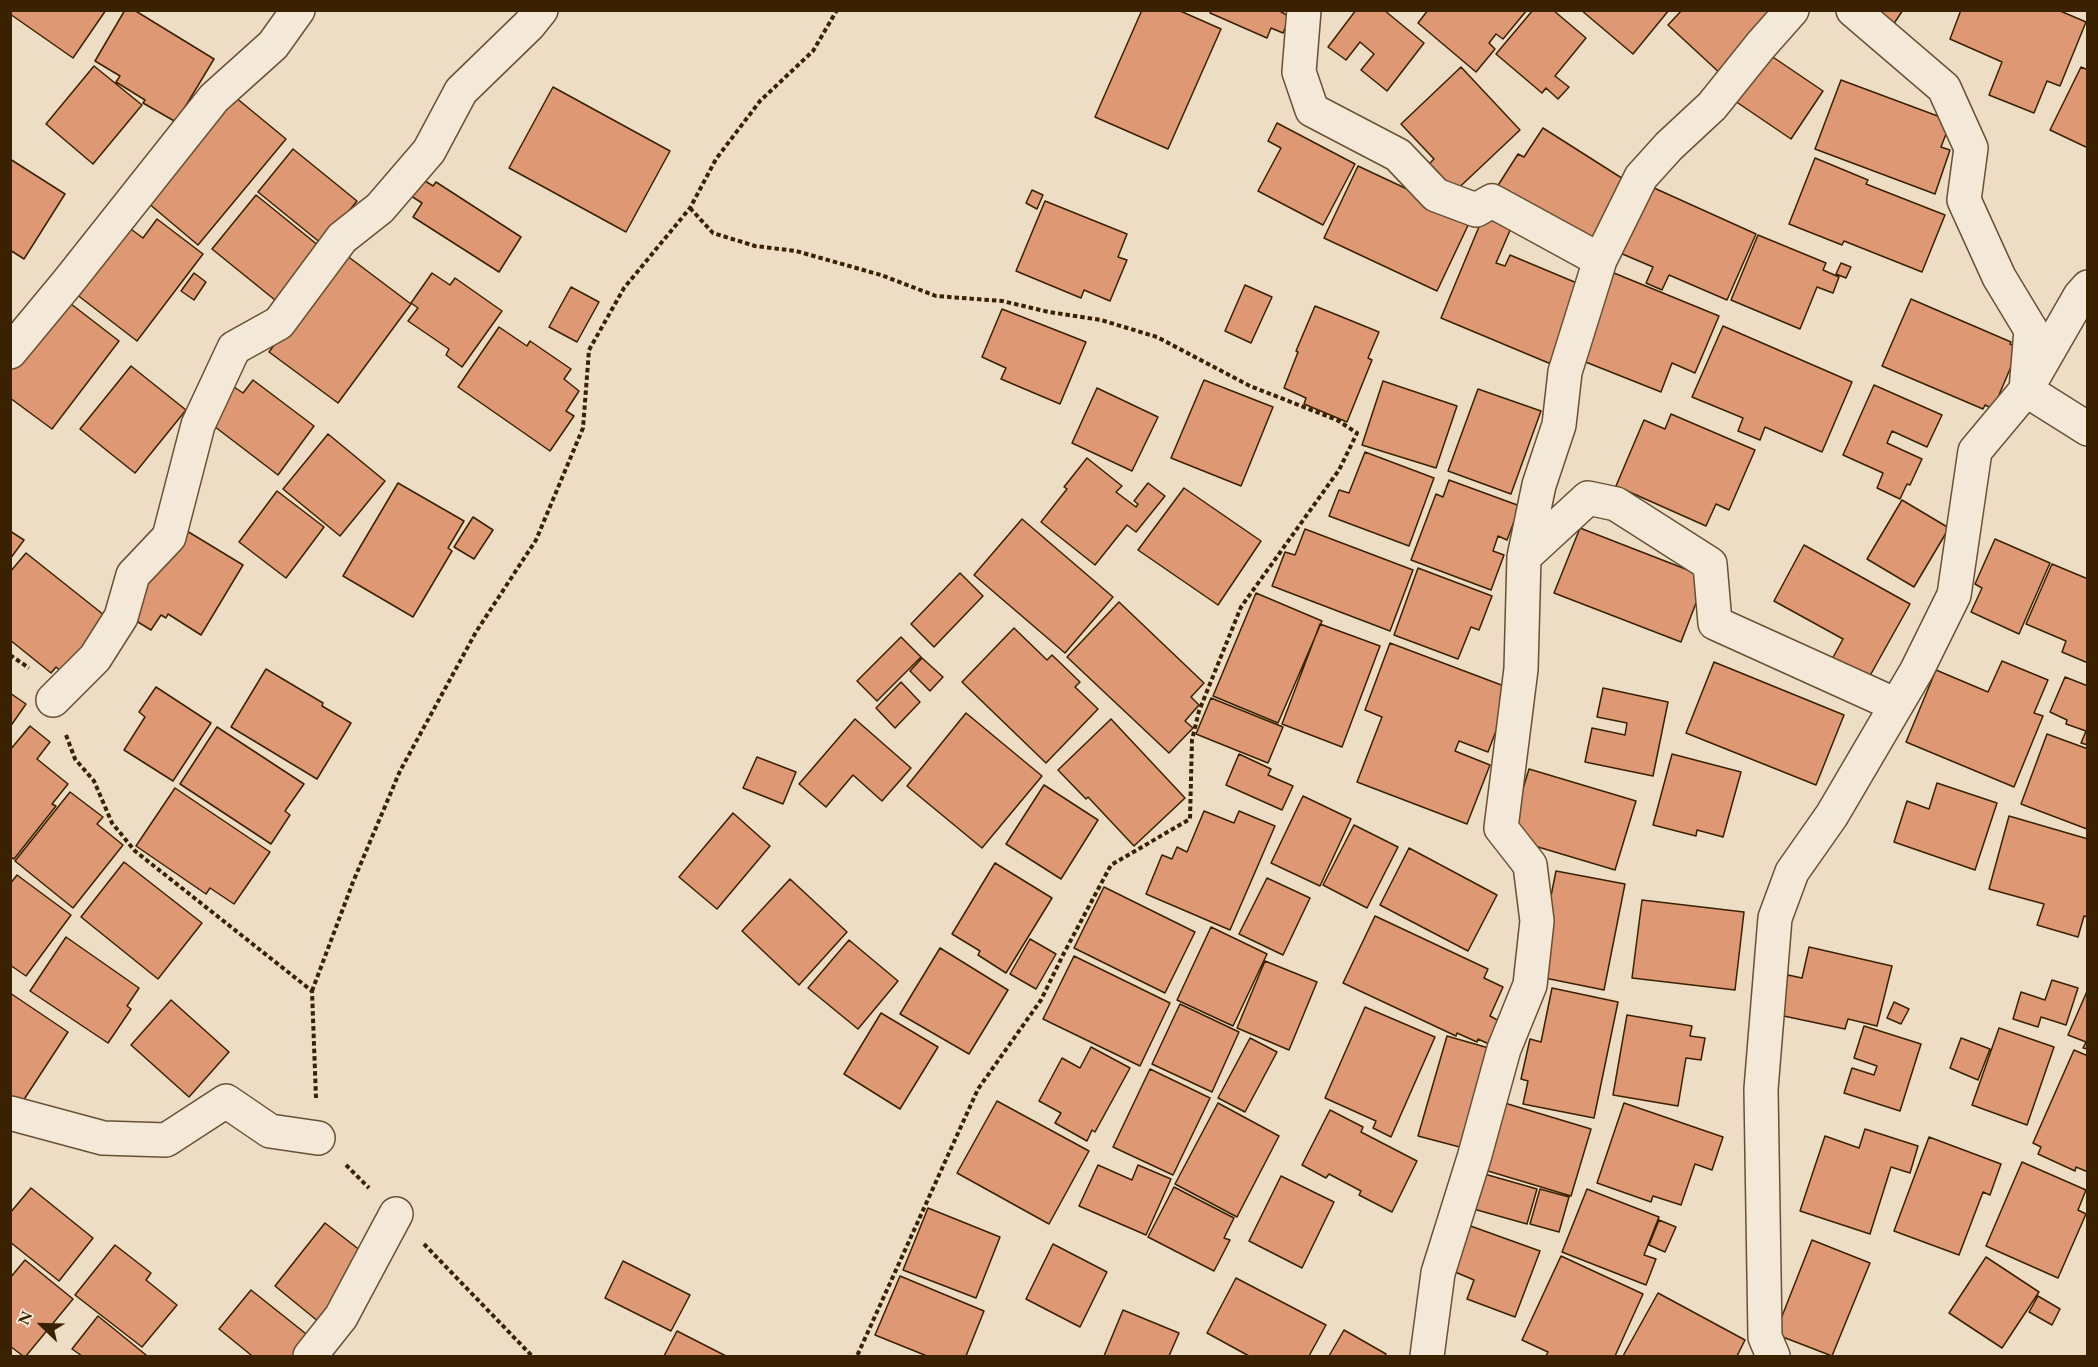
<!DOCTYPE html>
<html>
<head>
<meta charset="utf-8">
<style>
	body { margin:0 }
	#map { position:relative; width:2098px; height:1367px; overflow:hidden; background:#eeddc5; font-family:"EB Garamond",serif }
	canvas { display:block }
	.frame { position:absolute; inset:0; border:12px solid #3a2201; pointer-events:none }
	.north { position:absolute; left:12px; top:1295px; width:60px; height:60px; -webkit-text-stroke:4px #f4e9d9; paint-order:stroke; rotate:293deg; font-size:16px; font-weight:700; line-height:24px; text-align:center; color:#3a2201 }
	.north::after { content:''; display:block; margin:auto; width:21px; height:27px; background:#3a2201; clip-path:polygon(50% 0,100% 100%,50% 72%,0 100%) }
</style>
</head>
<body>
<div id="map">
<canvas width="2098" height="1367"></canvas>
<div class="frame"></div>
<div class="north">N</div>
</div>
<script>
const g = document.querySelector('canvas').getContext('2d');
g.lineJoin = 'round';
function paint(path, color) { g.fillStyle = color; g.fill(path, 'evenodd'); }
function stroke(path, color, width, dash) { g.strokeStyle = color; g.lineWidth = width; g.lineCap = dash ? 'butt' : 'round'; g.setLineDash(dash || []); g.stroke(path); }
const building = new Path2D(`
	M 12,10 L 106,10 L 73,58 L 10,14 Z
	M 125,10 L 134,10 L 214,59 L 176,122 L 143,103 L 145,100 L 116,82 L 120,76 L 95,61 Z
	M 1142,10 L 1178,10 L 1221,29 L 1168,149 L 1095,117 Z
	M 1211,10 L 1278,10 L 1290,17 L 1283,33 L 1271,28 L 1267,38 L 1210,13 Z
	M 1356,10 L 1384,10 L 1424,43 L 1387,91 L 1361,70 L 1374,54 L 1360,42 L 1346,60 L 1328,47 Z
	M 1428,10 L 1527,10 L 1503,39 L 1496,34 L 1489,43 L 1495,49 L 1476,72 L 1418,23 Z
	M 1533,10 L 1553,10 L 1586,38 L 1555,76 L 1569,87 L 1558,99 L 1546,88 L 1542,93 L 1496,54 Z
	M 1581,10 L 1669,10 L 1633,54 Z
	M 1682,10 L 1782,10 L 1722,75 L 1668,25 Z
	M 1871,10 L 1903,10 L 1893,25 Z
	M 1961,10 L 2058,10 L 2086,22 L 2060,86 L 2047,81 L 2034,113 L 1989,95 L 2002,62 L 1950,39 Z
	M 1767,53 L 1823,91 L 1791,139 L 1735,101 Z
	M 94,66 L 142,105 L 93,164 L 46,124 Z
	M 1461,67 L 1520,130 L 1449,197 L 1424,169 L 1434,159 L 1401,124 Z
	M 2081,67 L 2088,70 L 2088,148 L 2050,130 Z
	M 1841,80 L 1951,121 L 1941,147 L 1950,150 L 1935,194 L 1815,149 Z
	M 553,87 L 670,151 L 626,232 L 509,168 Z
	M 229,92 L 286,139 L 198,245 L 141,197 Z
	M 1277,123 L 1355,164 L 1323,225 L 1258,191 L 1281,148 L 1268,141 Z
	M 1543,128 L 1628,182 L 1586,248 L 1495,190 L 1518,154 L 1524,157 Z
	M 293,149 L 357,201 L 322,244 L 258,192 Z
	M 1815,158 L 1868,180 L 1866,184 L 1945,215 L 1922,272 L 1844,241 L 1842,245 L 1789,224 Z
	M 10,159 L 65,194 L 24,259 L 10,250 Z
	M 1358,166 L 1471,219 L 1437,291 L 1324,238 Z
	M 419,177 L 433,186 L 436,182 L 521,237 L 499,272 L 413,217 L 422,203 L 408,194 Z
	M 1643,183 L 1756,234 L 1727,300 L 1669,275 L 1662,290 L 1646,283 L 1653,267 L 1613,250 Z
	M 1032,190 L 1043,195 L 1037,209 L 1026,203 Z
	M 256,195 L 319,246 L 275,300 L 212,249 Z
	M 1045,201 L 1127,234 L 1118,257 L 1127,260 L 1110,301 L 1084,290 L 1081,298 L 1016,271 Z
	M 1486,210 L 1514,221 L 1496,263 L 1505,266 L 1510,255 L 1584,286 L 1551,364 L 1441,318 Z
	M 157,219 L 203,254 L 137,341 L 76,294 L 128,227 L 143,238 Z
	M 1758,235 L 1826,263 L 1823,270 L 1839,277 L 1833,293 L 1817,287 L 1800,329 L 1731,300 Z
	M 342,252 L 411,304 L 338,403 L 269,352 Z
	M 1841,263 L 1851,267 L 1846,278 L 1836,274 Z
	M 194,273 L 206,282 L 194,300 L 181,291 Z
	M 432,273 L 450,285 L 455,278 L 502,311 L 462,367 L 446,355 L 449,349 L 408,321 L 418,308 L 411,303 Z
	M 1614,273 L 1719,316 L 1695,373 L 1672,363 L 1661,392 L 1578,359 Z
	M 1245,285 L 1272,297 L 1251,343 L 1225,331 Z
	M 571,287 L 599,302 L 577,342 L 549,327 Z
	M 62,297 L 119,341 L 52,429 L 10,398 L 10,366 Z
	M 1911,299 L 2011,342 L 2010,344 L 2019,348 L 1993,409 L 1985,405 L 1983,409 L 1882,366 Z
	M 1315,306 L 1379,332 L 1368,358 L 1372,360 L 1347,422 L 1304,404 L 1306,398 L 1284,388 L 1298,352 L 1296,351 Z
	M 1002,309 L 1086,342 L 1060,404 L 1001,379 L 1006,368 L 982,357 Z
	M 1723,326 L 1852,382 L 1822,452 L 1765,427 L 1760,440 L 1738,431 L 1743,418 L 1692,397 Z
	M 499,327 L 527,346 L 530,341 L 571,369 L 564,379 L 579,391 L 566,411 L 574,416 L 550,451 L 458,387 Z
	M 131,366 L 186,410 L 135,473 L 80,429 Z
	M 253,380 L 314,426 L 278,475 L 206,420 L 231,385 L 243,393 Z
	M 1204,380 L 1273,407 L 1241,486 L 1171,458 Z
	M 1383,381 L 1457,406 L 1436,468 L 1362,445 Z
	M 1874,385 L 1942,415 L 1927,447 L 1892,431 L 1887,443 L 1922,459 L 1910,485 L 1907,484 L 1900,499 L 1877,488 L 1883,473 L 1843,455 Z
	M 1097,388 L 1158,417 L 1132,471 L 1072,443 Z
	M 1478,389 L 1541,411 L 1511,494 L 1448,471 Z
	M 1671,414 L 1755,450 L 1729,510 L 1716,504 L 1706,526 L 1616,486 L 1644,420 L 1665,429 Z
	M 328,434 L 385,481 L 340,536 L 283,489 Z
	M 1365,452 L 1434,478 L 1409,546 L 1329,516 L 1339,490 L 1349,493 Z
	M 1087,458 L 1122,486 L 1116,492 L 1136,507 L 1138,504 L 1134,501 L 1148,483 L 1165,496 L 1136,532 L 1127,525 L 1095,565 L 1041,522 L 1067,489 L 1064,487 Z
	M 1449,480 L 1520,506 L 1507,540 L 1498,536 L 1493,551 L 1504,555 L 1491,590 L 1411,560 L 1436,494 L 1443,497 Z
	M 398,483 L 464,521 L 448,548 L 452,551 L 413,617 L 343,576 Z
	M 1184,488 L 1261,541 L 1218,605 L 1138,550 Z
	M 277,491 L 324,527 L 286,578 L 239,542 Z
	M 1902,500 L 1949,528 L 1914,587 L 1867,559 Z
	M 473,517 L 493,530 L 474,559 L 454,547 Z
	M 1022,519 L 1113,597 L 1065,653 L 974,575 Z
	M 182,528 L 243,565 L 201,635 L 168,614 L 166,618 L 161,615 L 151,630 L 128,616 Z
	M 1580,528 L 1706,577 L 1681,642 L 1554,593 Z
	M 1305,529 L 1413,570 L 1390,631 L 1272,586 L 1285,552 L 1295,555 Z
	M 10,531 L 24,540 L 10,559 Z
	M 1995,539 L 2050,563 L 2019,634 L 1971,612 L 1982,588 L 1975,584 Z
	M 1804,545 L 1910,604 L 1867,681 L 1831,661 L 1843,639 L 1774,601 Z
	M 26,553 L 109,619 L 65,675 L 56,667 L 51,673 L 10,640 L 10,572 Z
	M 2052,564 L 2088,579 L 2088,663 L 2062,652 L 2066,641 L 2026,624 Z
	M 1418,568 L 1492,596 L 1479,630 L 1471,627 L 1458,659 L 1394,635 Z
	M 960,573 L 983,596 L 934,647 L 911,624 Z
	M 1256,593 L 1322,621 L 1278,723 L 1213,696 Z
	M 1119,602 L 1204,683 L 1191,697 L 1199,705 L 1185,721 L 1193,728 L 1169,753 L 1067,657 Z
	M 1320,624 L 1380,646 L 1342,747 L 1282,724 Z
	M 1014,628 L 1047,660 L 1052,655 L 1080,682 L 1075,687 L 1098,709 L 1046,763 L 962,682 Z
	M 901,637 L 921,657 L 877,701 L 857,681 Z
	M 1390,643 L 1512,689 L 1488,752 L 1459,741 L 1455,751 L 1490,765 L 1467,824 L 1357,782 L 1382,717 L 1365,710 Z
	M 922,658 L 943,677 L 930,691 L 910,671 Z
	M 2002,661 L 2048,680 L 2034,713 L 2043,716 L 2014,787 L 1906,742 L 1936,670 L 1988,692 Z
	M 1714,662 L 1844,715 L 1816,785 L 1686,733 Z
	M 266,669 L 323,703 L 322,706 L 351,723 L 317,779 L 231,727 Z
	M 2065,677 L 2088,686 L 2088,745 L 2081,743 L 2086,731 L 2066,724 L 2067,720 L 2050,712 Z
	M 901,682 L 920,702 L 895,728 L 876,708 Z
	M 156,687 L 211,723 L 173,781 L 124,750 L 145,717 L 139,712 Z
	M 1603,688 L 1668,702 L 1653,776 L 1585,762 L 1592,728 L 1625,735 L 1627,723 L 1597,717 Z
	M 10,693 L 26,704 L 10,727 Z
	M 1211,698 L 1283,727 L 1268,763 L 1196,734 Z
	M 966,713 L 1042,776 L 982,848 L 907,786 Z
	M 855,719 L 911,768 L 882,801 L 853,775 L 826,807 L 799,784 Z
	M 1111,719 L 1185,798 L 1134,846 L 1088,797 L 1086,799 L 1058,770 Z
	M 30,726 L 50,742 L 37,759 L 68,784 L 52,804 L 56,806 L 14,859 L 10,857 L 10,750 Z
	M 217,727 L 304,784 L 285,811 L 290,815 L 271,844 L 180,784 Z
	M 2047,734 L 2088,749 L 2087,829 L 2021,804 Z
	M 1239,754 L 1271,769 L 1268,775 L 1293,786 L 1282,810 L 1226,785 Z
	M 1672,754 L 1741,772 L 1723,837 L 1697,830 L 1696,836 L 1653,825 Z
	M 757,757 L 796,772 L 783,804 L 743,788 Z
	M 1529,769 L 1636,801 L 1615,870 L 1508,838 Z
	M 1937,783 L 1997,803 L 1975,870 L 1894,842 L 1907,801 L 1929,809 Z
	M 1044,785 L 1098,820 L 1061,879 L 1006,844 Z
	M 175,788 L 270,852 L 234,904 L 210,888 L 206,894 L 136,846 Z
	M 70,792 L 103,817 L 97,824 L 123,845 L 73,908 L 15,861 Z
	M 1303,796 L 1351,819 L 1320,886 L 1271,863 Z
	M 1204,811 L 1234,823 L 1239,811 L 1275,826 L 1230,930 L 1146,894 L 1162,855 L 1172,859 L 1177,847 L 1187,852 Z
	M 733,813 L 770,846 L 717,909 L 679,877 Z
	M 2009,816 L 2088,839 L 2088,917 L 2084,916 L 2078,937 L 2037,925 L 2044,904 L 1989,889 Z
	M 1354,825 L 1398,847 L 1367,908 L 1323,885 Z
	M 1409,848 L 1497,895 L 1468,951 L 1380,905 Z
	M 124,862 L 202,923 L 158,979 L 81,917 Z
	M 995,863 L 1052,898 L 1006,973 L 978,955 L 980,951 L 952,934 Z
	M 1556,871 L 1625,884 L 1604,990 L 1535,976 Z
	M 17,875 L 71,915 L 26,976 L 10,965 L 10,884 Z
	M 1267,878 L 1310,898 L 1283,955 L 1239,934 Z
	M 790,879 L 847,932 L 799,985 L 742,931 Z
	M 1104,887 L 1195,932 L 1165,993 L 1074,948 Z
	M 1642,900 L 1744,912 L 1735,990 L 1632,978 Z
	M 1375,916 L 1488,969 L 1484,978 L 1503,987 L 1490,1016 L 1501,1022 L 1491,1045 L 1478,1039 L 1477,1042 L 1457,1033 L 1456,1036 L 1343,983 Z
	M 1211,927 L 1267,954 L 1233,1026 L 1177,1000 Z
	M 66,937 L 139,988 L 127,1006 L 131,1009 L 108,1043 L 30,991 Z
	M 1030,939 L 1056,954 L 1036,989 L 1010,974 Z
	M 849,940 L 898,981 L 858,1029 L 808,988 Z
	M 1809,947 L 1892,966 L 1877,1026 L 1848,1019 L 1845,1029 L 1779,1015 L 1788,975 L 1802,978 Z
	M 940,948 L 1008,990 L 969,1054 L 900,1014 Z
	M 1074,956 L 1170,1003 L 1140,1066 L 1043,1019 Z
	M 1265,961 L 1317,982 L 1289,1050 L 1237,1028 Z
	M 2052,980 L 2078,988 L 2066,1025 L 2041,1017 L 2038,1027 L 2013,1019 L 2021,992 L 2045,1000 Z
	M 1552,988 L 1618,1002 L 1594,1118 L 1523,1104 L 1528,1081 L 1521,1079 L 1530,1039 L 1541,1042 Z
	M 2088,989 L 2088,1049 L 2083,1048 L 2086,1042 L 2068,1035 Z
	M 10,993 L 68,1032 L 21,1104 L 10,1097 Z
	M 171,1000 L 229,1052 L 189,1097 L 131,1045 Z
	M 1894,1002 L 1909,1009 L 1901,1024 L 1887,1018 Z
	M 1180,1004 L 1239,1032 L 1212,1092 L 1152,1064 Z
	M 1365,1007 L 1435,1037 L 1391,1137 L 1373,1128 L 1376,1121 L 1325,1098 Z
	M 881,1013 L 938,1047 L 900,1109 L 844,1074 Z
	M 1627,1015 L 1692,1026 L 1690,1036 L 1705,1038 L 1701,1060 L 1686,1058 L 1678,1106 L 1613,1095 Z
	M 1864,1026 L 1921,1044 L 1900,1111 L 1844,1093 L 1852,1068 L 1874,1075 L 1877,1066 L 1854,1058 Z
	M 1999,1028 L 2054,1047 L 2027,1125 L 1972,1105 Z
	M 1447,1036 L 1499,1051 L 1471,1150 L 1418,1136 Z
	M 1250,1038 L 1277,1052 L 1245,1112 L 1218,1098 Z
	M 1961,1038 L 1990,1049 L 1978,1080 L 1950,1068 Z
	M 1091,1047 L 1130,1068 L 1095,1132 L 1092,1130 L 1087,1141 L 1055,1123 L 1061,1113 L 1039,1101 L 1062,1058 L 1080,1068 Z
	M 2074,1050 L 2088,1056 L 2088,1172 L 2076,1167 L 2075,1171 L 2038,1154 L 2041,1147 L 2033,1143 Z
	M 1150,1069 L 1210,1098 L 1173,1175 L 1113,1147 Z
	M 997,1101 L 1089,1151 L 1049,1224 L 957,1173 Z
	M 1498,1101 L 1591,1129 L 1571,1196 L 1478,1168 Z
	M 1218,1103 L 1279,1136 L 1237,1217 L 1175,1184 Z
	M 1624,1103 L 1723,1137 L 1712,1170 L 1695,1164 L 1681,1205 L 1653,1196 L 1651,1202 L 1597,1183 Z
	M 1330,1110 L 1363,1127 L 1361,1132 L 1417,1161 L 1392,1212 L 1359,1195 L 1361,1191 L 1329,1174 L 1326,1178 L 1302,1165 Z
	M 1865,1129 L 1918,1146 L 1910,1173 L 1891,1167 L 1870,1234 L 1800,1211 L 1825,1136 L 1859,1148 Z
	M 1929,1137 L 2001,1164 L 1990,1195 L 1983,1192 L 1959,1255 L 1894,1231 Z
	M 2022,1162 L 2086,1190 L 2078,1210 L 2086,1214 L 2058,1278 L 1986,1246 Z
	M 1098,1165 L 1132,1180 L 1138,1165 L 1171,1179 L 1146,1235 L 1079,1206 Z
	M 1481,1173 L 1537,1189 L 1527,1224 L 1470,1208 Z
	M 1281,1176 L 1334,1202 L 1302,1268 L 1249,1241 Z
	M 1174,1187 L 1234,1218 L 1224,1238 L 1230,1240 L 1214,1271 L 1148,1237 Z
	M 31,1188 L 93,1238 L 59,1281 L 10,1242 L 10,1213 Z
	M 1540,1189 L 1569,1197 L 1559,1232 L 1530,1224 Z
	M 1587,1189 L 1659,1217 L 1644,1255 L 1656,1259 L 1646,1285 L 1562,1252 Z
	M 928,1208 L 1000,1237 L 976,1298 L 903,1270 Z
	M 1659,1220 L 1676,1227 L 1665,1252 L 1649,1245 Z
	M 325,1223 L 370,1258 L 319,1322 L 275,1286 Z
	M 1465,1224 L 1540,1251 L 1515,1317 L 1467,1299 L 1474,1280 L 1448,1269 Z
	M 1812,1240 L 1870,1263 L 1832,1356 L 1775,1334 Z
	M 1053,1244 L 1107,1272 L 1080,1327 L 1026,1299 Z
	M 115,1245 L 151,1273 L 146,1280 L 177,1305 L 142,1347 L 75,1295 Z
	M 1561,1256 L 1643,1294 L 1615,1356 L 1546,1356 L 1548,1352 L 1522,1340 Z
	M 1986,1257 L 2039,1292 L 2002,1348 L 1949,1313 Z
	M 25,1260 L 73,1299 L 26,1356 L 23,1356 L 10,1346 L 10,1278 Z
	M 623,1261 L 690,1295 L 671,1331 L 605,1298 Z
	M 900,1276 L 984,1311 L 966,1356 L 927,1356 L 875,1335 Z
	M 1236,1278 L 1326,1325 L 1309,1356 L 1249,1356 L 1207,1333 Z
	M 251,1290 L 310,1337 L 295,1356 L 250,1356 L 251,1355 L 219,1329 Z
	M 1658,1293 L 1745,1340 L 1737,1356 L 1623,1356 Z
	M 2038,1296 L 2060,1309 L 2052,1325 L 2029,1312 Z
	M 1123,1310 L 1179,1333 L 1169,1356 L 1104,1356 Z
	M 98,1316 L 146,1355 L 144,1356 L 82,1356 L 72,1349 Z
	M 1344,1330 L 1386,1354 L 1385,1356 L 1329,1356 Z
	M 677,1331 L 726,1356 L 664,1356 Z`);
const path = new Path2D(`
	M 690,208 L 713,233 L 755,246 L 796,251 L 881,275 L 936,296 L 1002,301 L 1049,312 L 1101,320 L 1157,337 L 1250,386 L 1337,420 L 1357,433 L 1339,470 L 1241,607 L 1199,711 L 1192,740 L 1190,819 L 1111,865 L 1064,953 L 1041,1000 L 978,1089 L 857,1356
	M 10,655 L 29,668
	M 66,735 L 75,759 L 94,781 L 112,823 L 135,851 L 312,991 L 316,1098
	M 312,991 L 353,882 L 400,771 L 476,632 L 536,540 L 583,428 L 589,350 L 624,288 L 690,208 L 716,159 L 760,101 L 813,51 L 837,10
	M 346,1165 L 369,1188
	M 424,1244 L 532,1356`);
const minor = new Path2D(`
	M 1304,10 L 1299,72 L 1312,110 L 1398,155 L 1436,195 L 1476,210 L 1492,201 L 1600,260
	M 1853,10 L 1944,88 L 1971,148 L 1964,200 L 1999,277 L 2031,330 L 2026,390 L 2088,429
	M 10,352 L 68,282 L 214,98 L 273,45 L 298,10
	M 1524,557 L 1539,485 L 1559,425 L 1565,372 L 1600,260 L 1641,177 L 1669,146 L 1712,106 L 1761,45 L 1792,10
	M 53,700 L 95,658 L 121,617 L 133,575 L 169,537 L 198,425 L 234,348 L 279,323 L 342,238 L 380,208 L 429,151 L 461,91 L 529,25 L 541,10
	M 10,1113 L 103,1138 L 166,1140 L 226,1101 L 270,1131 L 318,1138
	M 310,1356 L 341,1317 L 396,1214
	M 1427,1356 L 1438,1273 L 1474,1158 L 1504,1049 L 1530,985 L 1537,921 L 1530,865 L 1501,828 L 1521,669 L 1524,557 L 1588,498 L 1616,504 L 1710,564 L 1715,623 L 1896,705
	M 1773,1356 L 1765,1337 L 1761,1089 L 1775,918 L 1792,872 L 1832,815 L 1917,670 L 1954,595 L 1975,451 L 2026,390 L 2080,296 L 2088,287`);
paint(building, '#de9873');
stroke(building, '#3a2201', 1.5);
stroke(minor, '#675132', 36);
stroke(path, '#3a2201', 4, [4.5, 3]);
stroke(minor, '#f4e9d9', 33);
</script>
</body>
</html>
